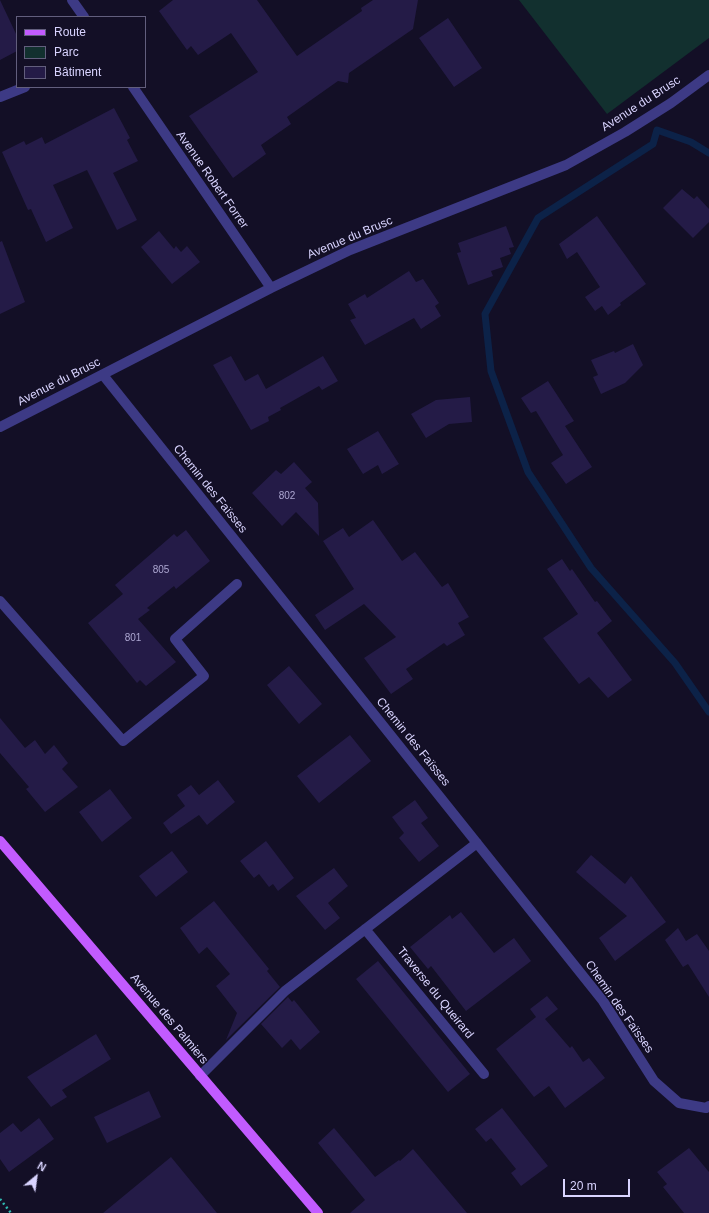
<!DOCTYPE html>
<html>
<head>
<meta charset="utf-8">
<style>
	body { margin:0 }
	#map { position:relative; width:709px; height:1213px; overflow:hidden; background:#130f26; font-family:Arial,sans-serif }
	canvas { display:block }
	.legend { position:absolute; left:16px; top:16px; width:130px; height:72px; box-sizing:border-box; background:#130f26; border:1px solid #625e7d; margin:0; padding:5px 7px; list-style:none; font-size:12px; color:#d9d4ff }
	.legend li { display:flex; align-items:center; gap:8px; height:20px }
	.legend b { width:20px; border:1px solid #625e7d }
	.north { position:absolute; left:16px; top:1157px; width:40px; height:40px; -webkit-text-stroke:3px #130f26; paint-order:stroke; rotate:29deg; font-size:11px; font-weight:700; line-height:16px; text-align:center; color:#d9d4ff }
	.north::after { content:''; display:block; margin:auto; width:14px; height:18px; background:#d9d4ff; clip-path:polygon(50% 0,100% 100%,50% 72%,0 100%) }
	.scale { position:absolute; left:563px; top:1179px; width:67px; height:18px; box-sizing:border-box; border:2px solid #d9d4ff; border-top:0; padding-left:5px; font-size:12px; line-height:14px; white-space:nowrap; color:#d9d4ff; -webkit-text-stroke:3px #130f26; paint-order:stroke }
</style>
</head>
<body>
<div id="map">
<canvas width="709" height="1213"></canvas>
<ul class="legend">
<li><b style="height:5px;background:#c25bff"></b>Route</li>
<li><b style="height:11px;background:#12302f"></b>Parc</li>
<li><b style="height:11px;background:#241b47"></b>Bâtiment</li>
</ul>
<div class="north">N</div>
<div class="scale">20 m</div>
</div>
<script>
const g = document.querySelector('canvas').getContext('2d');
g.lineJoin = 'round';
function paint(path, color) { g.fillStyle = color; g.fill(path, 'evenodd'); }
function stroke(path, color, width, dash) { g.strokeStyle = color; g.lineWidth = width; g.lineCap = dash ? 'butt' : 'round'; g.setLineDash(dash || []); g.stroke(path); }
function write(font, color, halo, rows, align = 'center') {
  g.font = font + ' Arial,sans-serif'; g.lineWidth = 3; g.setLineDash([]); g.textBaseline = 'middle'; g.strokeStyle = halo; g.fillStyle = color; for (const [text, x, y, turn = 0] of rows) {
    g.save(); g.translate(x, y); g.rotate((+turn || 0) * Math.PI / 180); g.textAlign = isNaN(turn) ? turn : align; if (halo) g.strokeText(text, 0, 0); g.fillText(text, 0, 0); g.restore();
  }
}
const green = new Path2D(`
	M 519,0 L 709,0 L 709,38 L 607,114 Z`);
const stream = new Path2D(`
	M 709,153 L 691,142 L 657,130 L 653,144 L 538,218 L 485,314 L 491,371 L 528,472 L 591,568 L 675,663 L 709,712`);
const building = new Path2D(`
	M 0,0 L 17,36 L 17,51 L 0,60 Z
	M 173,0 L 257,0 L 297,56 L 362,11 L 361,8 L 373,0 L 418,0 L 413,29 L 349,73 L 348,83 L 338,81 L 287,117 L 291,124 L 261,145 L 266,154 L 233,178 L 189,116 L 258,72 L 231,33 L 198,55 L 191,46 L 187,50 L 159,11 Z
	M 448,18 L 482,68 L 454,87 L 419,38 Z
	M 114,108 L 130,138 L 127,140 L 138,161 L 113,173 L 137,220 L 117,230 L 87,170 L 53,185 L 73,228 L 46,242 L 31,209 L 28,210 L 2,152 L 24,141 L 26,145 L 42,137 L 45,144 Z
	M 682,189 L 694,199 L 697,196 L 709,209 L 709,222 L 693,238 L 663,208 Z
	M 597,216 L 646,284 L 620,303 L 621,305 L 608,315 L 602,306 L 595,311 L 585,297 L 600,287 L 577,252 L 567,259 L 559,244 Z
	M 506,226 L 514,247 L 509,248 L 511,254 L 500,258 L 503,267 L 491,271 L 493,276 L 468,285 L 457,253 L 461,252 L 458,243 Z
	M 159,231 L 174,249 L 176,246 L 181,252 L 187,246 L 200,262 L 172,284 L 141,247 Z
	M 2,241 L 25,302 L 0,314 L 0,242 Z
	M 409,271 L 416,282 L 423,279 L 439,303 L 435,306 L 441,316 L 421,329 L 414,318 L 365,345 L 350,320 L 356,318 L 348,304 L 365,294 L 367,298 Z
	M 633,344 L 643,365 L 625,383 L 601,394 L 593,377 L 598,375 L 591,360 L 614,351 L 615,353 Z
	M 231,356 L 245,381 L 258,374 L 266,389 L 323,356 L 338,381 L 322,390 L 319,386 L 280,408 L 281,410 L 268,417 L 269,421 L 251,430 L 213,365 Z
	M 548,381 L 574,421 L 565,426 L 592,467 L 566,484 L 551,463 L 563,455 L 536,411 L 531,413 L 521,398 Z
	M 470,397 L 472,422 L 449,424 L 426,438 L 411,414 L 436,400 Z
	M 378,431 L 399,464 L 382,474 L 378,465 L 363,474 L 347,449 Z
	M 294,462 L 312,482 L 305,488 L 318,503 L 319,536 L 296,512 L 282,526 L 252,493 L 276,470 L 281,474 Z
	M 373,520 L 402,561 L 415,552 L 442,587 L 448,583 L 469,617 L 458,623 L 465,635 L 447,646 L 444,643 L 406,669 L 413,679 L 391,694 L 364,658 L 396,637 L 364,604 L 325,630 L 315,615 L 354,589 L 323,541 L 343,528 L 349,537 Z
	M 186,530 L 210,561 L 176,589 L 174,586 L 147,608 L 150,610 L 138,619 L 176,662 L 146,686 L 140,680 L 137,683 L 88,623 L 123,594 L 115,585 L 174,534 L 177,537 Z
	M 562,559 L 570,571 L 572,569 L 595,602 L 597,601 L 612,621 L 597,633 L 632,680 L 608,698 L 589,677 L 579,684 L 543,638 L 578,614 L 547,569 Z
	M 289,666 L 322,704 L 299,724 L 267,685 Z
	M 0,718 L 25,748 L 35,740 L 45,754 L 54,745 L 68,763 L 62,769 L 78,787 L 45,812 L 26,789 L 29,787 L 0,753 Z
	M 350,735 L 371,761 L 319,803 L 297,776 Z
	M 218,780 L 235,802 L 207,825 L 199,815 L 171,834 L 163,823 L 185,806 L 177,795 L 191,785 L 199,795 Z
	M 110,789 L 132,818 L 102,842 L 79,812 Z
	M 415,800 L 428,818 L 421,823 L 439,846 L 419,862 L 399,838 L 404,833 L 392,817 Z
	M 266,841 L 294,878 L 278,891 L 273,884 L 269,887 L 259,874 L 254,878 L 240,861 Z
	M 172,851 L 188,872 L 156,897 L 139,876 Z
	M 591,855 L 625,884 L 631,876 L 666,922 L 615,961 L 599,938 L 627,916 L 576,872 Z
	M 334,868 L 348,886 L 328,903 L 340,918 L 325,930 L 296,896 Z
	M 214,901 L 269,969 L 267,971 L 280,987 L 226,1040 L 237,1013 L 216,986 L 230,974 L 207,947 L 199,954 L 180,928 Z
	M 461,912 L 494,953 L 514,938 L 531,961 L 466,1011 L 431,966 L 428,969 L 410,947 L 450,915 L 452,919 Z
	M 678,928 L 686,941 L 697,934 L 709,951 L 709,997 L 688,964 L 683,967 L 665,940 Z
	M 378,961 L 470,1074 L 448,1092 L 356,979 Z
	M 547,996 L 558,1009 L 545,1019 L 570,1048 L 572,1046 L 583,1062 L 589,1058 L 605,1078 L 565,1108 L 549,1086 L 534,1097 L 496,1049 L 536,1017 L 530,1009 Z
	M 288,997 L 292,1002 L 294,1000 L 320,1032 L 300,1050 L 291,1039 L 282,1048 L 261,1024 Z
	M 96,1034 L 111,1059 L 62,1090 L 67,1097 L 51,1107 L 27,1077 Z
	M 149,1091 L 161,1117 L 107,1143 L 94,1117 Z
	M 502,1108 L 548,1166 L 521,1186 L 511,1173 L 516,1169 L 491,1138 L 486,1142 L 475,1129 Z
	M 39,1118 L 54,1139 L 9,1172 L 0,1159 L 0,1133 L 13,1123 L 21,1132 Z
	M 334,1128 L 375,1177 L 399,1160 L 400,1161 L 413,1149 L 467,1213 L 350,1213 L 365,1200 L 318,1143 Z
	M 689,1148 L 709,1172 L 709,1213 L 684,1213 L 663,1187 L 667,1184 L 657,1172 Z
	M 171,1157 L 217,1213 L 103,1213 Z`);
const path = new Path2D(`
	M 0,1199 L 11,1213`);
const minor = new Path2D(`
	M 72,0 L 84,17
	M 133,87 L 271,288
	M 0,97 L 25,87
	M 103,375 L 603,1001 L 654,1081 L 679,1103 L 706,1108 L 709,1106
	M 0,427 L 271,288 L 350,250 L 566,165 L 625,132 L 671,103 L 709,75
	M 0,601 L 123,741 L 204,676 L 175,639 L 237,584
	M 365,929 L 484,1074
	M 200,1076 L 285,991 L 477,843`);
const major = new Path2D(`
	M 0,841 L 318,1213`);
const numberNames = [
	["802",287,496],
	["805",161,570],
	["801",133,638]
];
const streetNames = [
	["Avenue du Brusc",641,104,-33],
	["Avenue Robert Forrer",212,180,55],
	["Avenue du Brusc",350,238,-23],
	["Avenue du Brusc",59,382,-27],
	["Chemin des Faïsses",210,489,51],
	["Chemin des Faïsses",413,742,51],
	["Traverse du Queirard",435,993,51],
	["Chemin des Faïsses",619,1007,55],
	["Avenue des Palmiers",169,1019,50]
];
paint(green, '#12302f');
stroke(stream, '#0c2248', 7);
paint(building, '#241b47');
stroke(path, '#2fb8b0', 2.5, [2, 3]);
stroke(minor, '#3d3a85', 10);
stroke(major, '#c25bff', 10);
write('10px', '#aca6d1', null, numberNames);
write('12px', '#d9d4ff', '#130f26', streetNames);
</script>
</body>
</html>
